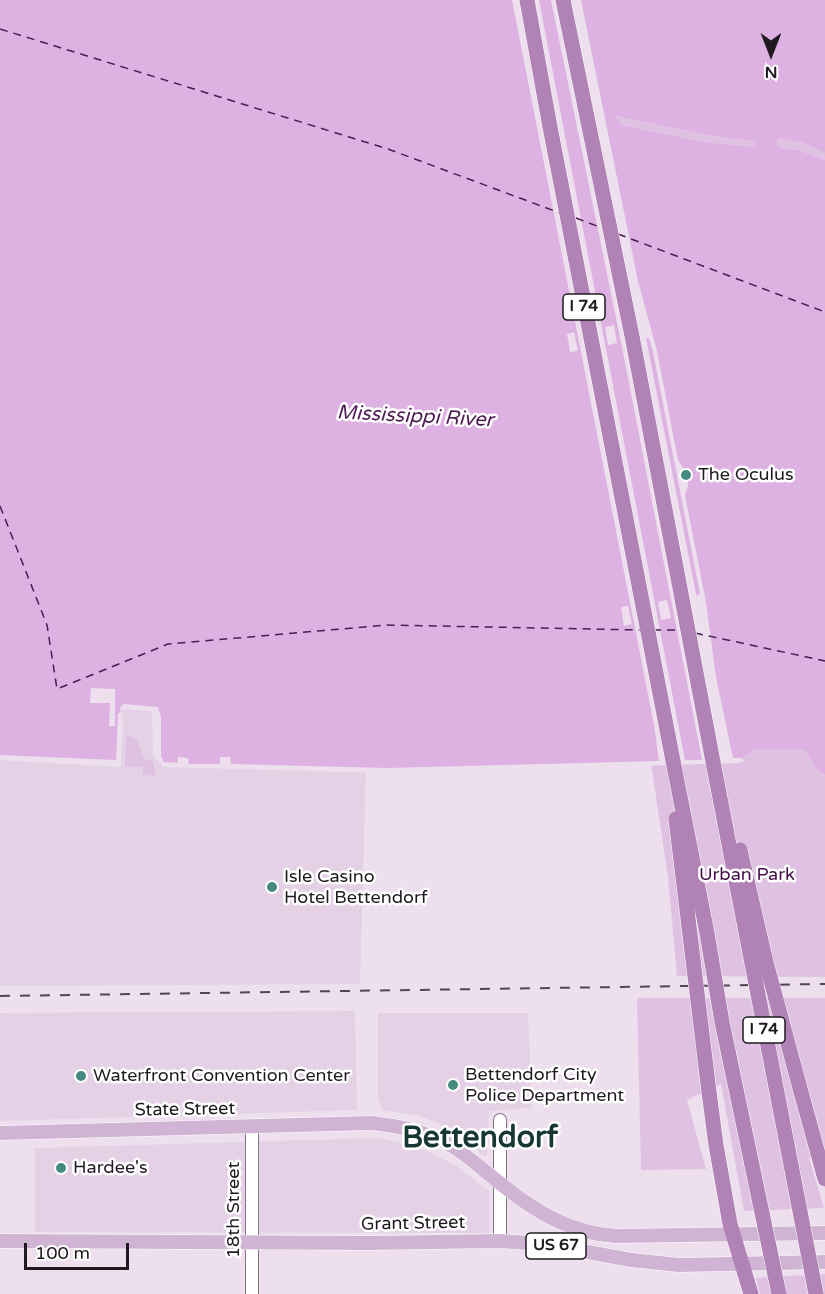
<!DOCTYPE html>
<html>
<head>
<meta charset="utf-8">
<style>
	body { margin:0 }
	#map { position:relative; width:825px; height:1294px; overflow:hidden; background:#eddfee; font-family:"Varela Round",sans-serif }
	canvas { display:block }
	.north { position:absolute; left:741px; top:24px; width:60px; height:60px; -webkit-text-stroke:4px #fff; paint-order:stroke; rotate:180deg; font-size:16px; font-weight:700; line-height:24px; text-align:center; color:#1f1a20 }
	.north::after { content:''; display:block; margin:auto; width:21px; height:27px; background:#1f1a20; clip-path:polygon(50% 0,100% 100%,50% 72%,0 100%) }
	.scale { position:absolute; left:24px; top:1243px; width:105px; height:27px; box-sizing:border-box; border:3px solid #1f1a20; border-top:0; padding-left:8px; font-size:18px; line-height:21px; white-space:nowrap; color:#1f1a20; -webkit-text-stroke:4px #fff; paint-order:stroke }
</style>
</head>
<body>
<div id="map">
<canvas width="825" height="1294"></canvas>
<div class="north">N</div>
<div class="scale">100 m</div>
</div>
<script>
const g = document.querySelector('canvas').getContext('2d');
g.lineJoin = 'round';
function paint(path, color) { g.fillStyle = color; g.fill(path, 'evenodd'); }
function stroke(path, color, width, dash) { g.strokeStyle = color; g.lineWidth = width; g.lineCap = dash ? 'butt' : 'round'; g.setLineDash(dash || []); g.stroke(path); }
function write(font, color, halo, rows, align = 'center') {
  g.font = font + ' "Varela Round",sans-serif'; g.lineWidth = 5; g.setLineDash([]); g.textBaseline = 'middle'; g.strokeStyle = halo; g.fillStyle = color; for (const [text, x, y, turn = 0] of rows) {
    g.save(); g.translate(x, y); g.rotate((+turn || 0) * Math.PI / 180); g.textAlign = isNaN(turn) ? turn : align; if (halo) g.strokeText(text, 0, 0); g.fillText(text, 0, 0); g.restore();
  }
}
const built = new Path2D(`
	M 120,707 L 155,708 L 366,770 L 360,984 L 0,986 L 0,757 L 118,758 Z
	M 355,1011 L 357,1110 L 0,1121 L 0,1013 Z
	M 378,1013 L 528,1013 L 532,1108 L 489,1111 L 487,1156 L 482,1155 L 467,1140 L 450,1128 L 419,1116 L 382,1110 L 378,1098 Z
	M 378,1138 L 410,1145 L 434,1154 L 456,1166 L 489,1191 L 489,1233 L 35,1232 L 35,1148 Z`);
const green = new Path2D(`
	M 615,116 L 708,135 L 757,142 L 754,147 L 705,142 L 622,125 Z
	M 779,138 L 804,143 L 825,153 L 825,160 L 798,150 L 780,148 L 777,144 Z
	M 126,734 L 137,739 L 144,759 L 153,761 L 156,776 L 143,775 L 143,767 L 125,767 Z
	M 756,749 L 803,749 C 812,758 814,770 825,775 L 825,977 L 677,976 L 668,877 L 651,763 L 739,760 Z
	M 637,998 L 825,998 L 825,1158 L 809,1158 L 824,1208 L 744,1211 L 721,1084 L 687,1100 L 706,1169 L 641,1170 Z
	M 825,1274 L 825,1294 L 760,1294 L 756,1278 Z`);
const water = new Path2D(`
	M 0,0 L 825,0 L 825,153 L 804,143 L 779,138 L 777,144 L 780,148 L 798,150 L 825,160 L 825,775 C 814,770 812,758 803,749 L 756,749 L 739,760 L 387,770 L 163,764 L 155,753 L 155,708 L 120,707 L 118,764 L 0,757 ZM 615,116 L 708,135 L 757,142 L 754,147 L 705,142 L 622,125 Z`);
const pier = new Path2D(`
	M 512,0 L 539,0 L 685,760 L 702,760 L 624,357 L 551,0 L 581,0 L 638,281 L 657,351 L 678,460 L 687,474 L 688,486 L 685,495 L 706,602 L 716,677 L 733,758 L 742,758 L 744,761 L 739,763 L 386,773 L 163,767 L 153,755 L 152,711 L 120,709 L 123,704 L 158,707 L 161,717 L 161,756 L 164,762 L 178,763 L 178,757 L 188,758 L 189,764 L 220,764 L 220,757 L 230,757 L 231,764 L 387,768 L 659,761 L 654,725 ZM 646,338 L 649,338 L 653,352 L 700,594 L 696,595 L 698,604 Z
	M 614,325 L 617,343 L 608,345 L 605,327 Z
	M 574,332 L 578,351 L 570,352 L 567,334 Z
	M 667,600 L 671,618 L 661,620 L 658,602 Z
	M 628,606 L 632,624 L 624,626 L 621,607 Z
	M 91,688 L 115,689 L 115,726 L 109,726 L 110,703 L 90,703 Z
	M 118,713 L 123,713 L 121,765 L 119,767 L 0,760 L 0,755 L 116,760 Z`);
const ferry = new Path2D(`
	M 0,29 L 388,149 L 560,213
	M 576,218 L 602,228
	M 618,234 L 825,312
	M 0,506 L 47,625 L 57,689 L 168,644 L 387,625 L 640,630
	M 653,630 L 682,630
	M 695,633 L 825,661`);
const secondary = new Path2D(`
	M 252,1126 L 252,1294
	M 500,1241 L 500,1120`);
const primary = new Path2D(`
	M 0,1133 L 371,1123 C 399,1126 425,1131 450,1145 C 469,1156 484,1171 501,1184 C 534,1211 572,1234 616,1236 L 825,1233
	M 0,1241 L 368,1243 L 500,1241 L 544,1244 L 631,1260 L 679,1265 L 825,1262`);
const highway = new Path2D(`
	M 527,0 L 550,127 L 675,771
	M 563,0 L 632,336 L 714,767
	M 709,1092 L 716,1145 L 730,1224 L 751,1294
	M 801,1092 L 825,1179`);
const rail = new Path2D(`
	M 0,996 L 825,984`);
const highwayBridge = new Path2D(`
	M 714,767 L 816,1294
	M 675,771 L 707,933 L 722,1022 L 779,1294
	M 676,819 L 709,1092
	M 740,850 L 766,962 L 801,1092`);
const markers = [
	[686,475,6,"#458a7e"],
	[272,887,6,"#458a7e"],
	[81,1076,6,"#458a7e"],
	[453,1085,6,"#458a7e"],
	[61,1168,6,"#458a7e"]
];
const shields = [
	[584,307,42],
	[764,1030,42],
	[556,1246,60]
];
const shieldNames = [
	["I 74",584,307],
	["I 74",764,1030],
	["US 67",556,1246]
];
const poiNames = [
	["The Oculus",698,475],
	["Isle Casino",284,877],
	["Hotel Bettendorf",284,898],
	["Bettendorf City",465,1075],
	["Police Department",465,1096],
	["Waterfront Convention Center",93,1076],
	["Hardee's",73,1168]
];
const parkNames = [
	["Urban Park",747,875]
];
const streetNames = [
	["State Street",185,1110,-1],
	["18th Street",234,1210,-90],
	["Grant Street",413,1224,-1]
];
const waterNames = [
	["Mississippi River",415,417,3]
];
const townNames = [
	["Bettendorf",480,1139]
];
paint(built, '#e4d1e6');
paint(green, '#dfc2e2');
paint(water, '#ddb1e1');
paint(pier, '#eddfee');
stroke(ferry, '#4e1b54', 1.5, [8, 6]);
stroke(secondary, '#817482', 14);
stroke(primary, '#fff', 15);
stroke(highway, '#fff', 16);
stroke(secondary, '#fff', 12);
stroke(primary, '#d0b4d3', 14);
stroke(highway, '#b182b5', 15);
stroke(rail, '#4e474f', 2, [10, 10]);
stroke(highwayBridge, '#fff', 16, []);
stroke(highwayBridge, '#b182b5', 15);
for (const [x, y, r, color] of markers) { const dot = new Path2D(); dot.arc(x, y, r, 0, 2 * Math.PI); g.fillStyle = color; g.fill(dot); stroke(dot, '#fff', 2); }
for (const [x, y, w] of shields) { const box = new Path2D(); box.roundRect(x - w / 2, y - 13, w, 26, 4.5); g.fillStyle = '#fff'; g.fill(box); stroke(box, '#1f1a20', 1.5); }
write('bold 16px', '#1f1a20', null, shieldNames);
write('18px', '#1f1a20', '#fff', poiNames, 'left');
write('18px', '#430e48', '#fff', parkNames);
write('18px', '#1f1a20', '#fff', streetNames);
write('italic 20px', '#4e1b54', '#fff', waterNames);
write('bold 30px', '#163732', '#fff', townNames);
</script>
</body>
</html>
